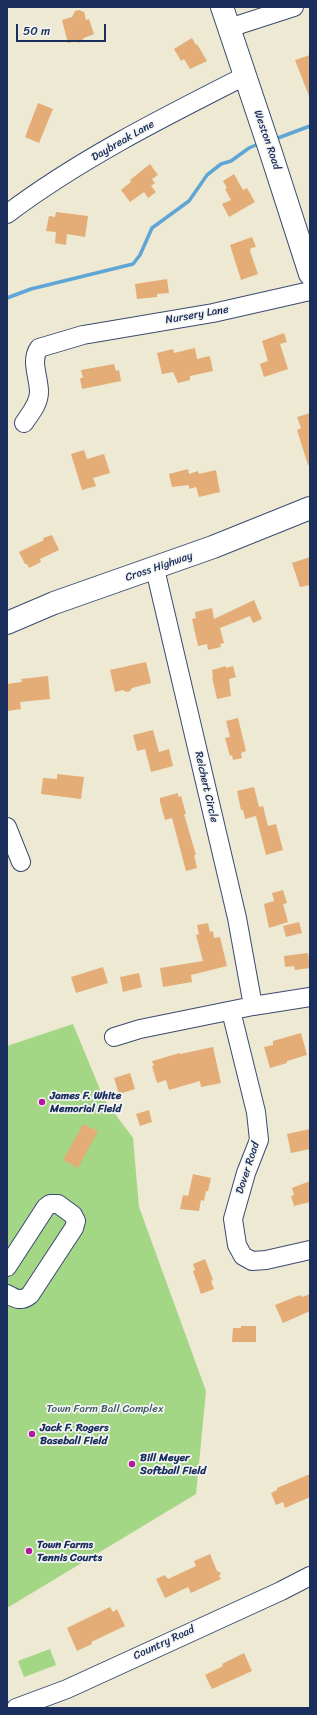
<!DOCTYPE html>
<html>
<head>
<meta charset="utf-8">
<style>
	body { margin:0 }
	#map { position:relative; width:317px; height:1715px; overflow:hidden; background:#ede9d3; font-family:Sriracha,sans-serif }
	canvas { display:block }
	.frame { position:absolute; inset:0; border:8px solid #1b2f5e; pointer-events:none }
	.scale { position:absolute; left:16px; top:24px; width:90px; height:18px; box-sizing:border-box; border:2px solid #1b2f5e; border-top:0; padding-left:5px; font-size:12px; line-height:14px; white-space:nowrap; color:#1b2f5e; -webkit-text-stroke:3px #f6f6f2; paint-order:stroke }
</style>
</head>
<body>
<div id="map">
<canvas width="317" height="1715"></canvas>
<div class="frame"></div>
<div class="scale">50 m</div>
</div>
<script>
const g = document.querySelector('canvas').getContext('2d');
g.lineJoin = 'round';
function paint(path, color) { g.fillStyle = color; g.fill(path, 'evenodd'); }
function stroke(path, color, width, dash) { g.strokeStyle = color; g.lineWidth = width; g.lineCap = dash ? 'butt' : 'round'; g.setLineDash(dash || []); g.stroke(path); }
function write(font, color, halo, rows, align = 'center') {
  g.font = font + ' Sriracha,sans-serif'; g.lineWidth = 3.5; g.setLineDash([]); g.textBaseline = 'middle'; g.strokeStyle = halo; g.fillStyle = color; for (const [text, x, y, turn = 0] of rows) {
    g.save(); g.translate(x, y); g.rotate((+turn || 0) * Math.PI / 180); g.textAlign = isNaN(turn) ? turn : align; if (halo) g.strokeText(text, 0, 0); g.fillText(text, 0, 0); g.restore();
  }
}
const green = new Path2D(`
	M 73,1024 L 104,1099 L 133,1138 L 139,1207 L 206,1391 L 196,1494 L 7,1608 L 7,1046 Z
	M 50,1649 L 56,1665 L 24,1677 L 18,1661 Z`);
const stream = new Path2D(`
	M 278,138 L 310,126
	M 7,298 L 31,289 L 133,264 L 140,255 L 152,228 L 189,201 L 207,175 L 221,164 L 231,161 L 249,148 L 256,145`);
const building = new Path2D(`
	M 79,10 L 84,12 L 86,20 L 89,19 L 94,34 L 84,38 L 80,43 L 76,41 L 68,43 L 62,20 L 72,17 L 75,11 Z
	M 192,38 L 196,45 L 197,44 L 207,61 L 190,69 L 184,59 L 181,61 L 174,49 Z
	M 310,55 L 310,96 L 309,96 L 295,60 Z
	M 38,103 L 53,109 L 39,143 L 25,137 Z
	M 150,164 L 158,175 L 152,179 L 155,183 L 151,186 L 156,192 L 148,198 L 144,192 L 130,202 L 121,190 L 131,182 L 130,180 Z
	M 234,174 L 243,190 L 247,188 L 255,202 L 229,217 L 222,204 L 231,200 L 225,189 L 227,188 L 223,181 Z
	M 56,212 L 88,216 L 85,237 L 67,234 L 66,245 L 55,243 L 56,232 L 46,231 L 49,216 L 55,217 Z
	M 252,237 L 256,247 L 251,248 L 250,251 L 258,274 L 241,280 L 230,245 Z
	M 167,279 L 169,293 L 157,294 L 157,297 L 137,299 L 135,284 Z
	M 284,333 L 287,342 L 280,344 L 288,369 L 264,377 L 260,364 L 268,361 L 262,341 Z
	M 195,348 L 197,359 L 209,356 L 210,357 L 213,371 L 190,376 L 190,380 L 178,383 L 173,372 L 162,374 L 157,353 L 173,349 L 174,353 Z
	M 114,364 L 116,371 L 119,370 L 121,381 L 82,389 L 80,378 L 83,378 L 81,370 Z
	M 310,413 L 310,464 L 308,465 L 297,430 L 301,428 L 297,417 Z
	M 84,450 L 87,459 L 104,454 L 110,473 L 93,478 L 96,486 L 82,490 L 71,454 Z
	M 188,469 L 189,474 L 198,471 L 199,474 L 216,470 L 220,492 L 199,497 L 196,487 L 189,489 L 189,485 L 172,487 L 169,474 Z
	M 52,535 L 59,550 L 40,559 L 41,562 L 29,568 L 27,564 L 25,564 L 19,552 L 44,540 L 43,538 Z
	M 310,557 L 310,585 L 300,587 L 292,563 Z
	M 254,600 L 262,619 L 253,623 L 250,616 L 220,628 L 224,643 L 220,644 L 221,647 L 208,650 L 207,644 L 198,646 L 192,619 L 196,618 L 195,612 L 212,608 L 214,619 Z
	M 146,662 L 151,683 L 132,688 L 130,691 L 126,692 L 123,690 L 115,692 L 110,670 Z
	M 226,666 L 226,668 L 233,666 L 236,677 L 229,679 L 231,696 L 217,699 L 212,677 L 213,677 L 212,670 Z
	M 48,676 L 50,699 L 20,702 L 21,709 L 7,711 L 7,684 L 22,682 L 21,679 Z
	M 238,718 L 246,751 L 241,753 L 242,758 L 233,760 L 232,755 L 230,756 L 225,738 L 230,737 L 226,721 Z
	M 153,730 L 159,752 L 169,749 L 173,766 L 151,772 L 145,749 L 137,751 L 133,735 Z
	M 57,774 L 84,777 L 81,799 L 41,794 L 43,778 L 57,779 Z
	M 254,787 L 259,807 L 263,806 L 268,826 L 276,824 L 283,850 L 266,855 L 256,816 L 245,819 L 243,810 L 241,810 L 237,791 Z
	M 178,793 L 178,797 L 181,796 L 186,814 L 184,814 L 196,855 L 194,855 L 197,868 L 186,871 L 172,818 L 165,820 L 160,802 L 160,798 Z
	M 283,890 L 287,903 L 283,904 L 288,922 L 269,928 L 264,904 L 274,901 L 272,893 Z
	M 299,922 L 302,933 L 286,937 L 283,926 Z
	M 208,923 L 210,932 L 213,931 L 214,938 L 220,937 L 227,966 L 191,975 L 192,982 L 163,987 L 160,968 L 203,961 L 196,935 L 199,934 L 197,925 Z
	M 308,953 L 310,968 L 295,970 L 294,966 L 285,967 L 284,956 Z
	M 103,967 L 108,983 L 76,993 L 71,977 Z
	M 139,973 L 142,987 L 123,992 L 120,977 Z
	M 301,1033 L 307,1055 L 287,1061 L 287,1063 L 270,1068 L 264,1047 L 273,1045 L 273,1041 Z
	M 213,1047 L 221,1083 L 201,1087 L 200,1081 L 169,1090 L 166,1080 L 157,1083 L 152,1066 L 154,1066 L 152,1061 L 180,1053 L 180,1054 Z
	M 130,1073 L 135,1089 L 119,1094 L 114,1078 Z
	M 149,1110 L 152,1122 L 140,1126 L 136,1114 Z
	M 83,1124 L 98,1131 L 78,1168 L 63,1160 Z
	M 310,1129 L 310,1149 L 291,1153 L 287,1134 Z
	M 193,1174 L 211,1178 L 208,1191 L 206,1191 L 204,1201 L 201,1200 L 199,1211 L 180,1209 L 183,1195 L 188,1196 Z
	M 310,1181 L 310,1202 L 294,1206 L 291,1196 L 294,1195 L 292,1188 Z
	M 205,1259 L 213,1280 L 211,1281 L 214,1289 L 201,1294 L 193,1271 L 195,1270 L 193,1264 Z
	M 310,1294 L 310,1311 L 283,1323 L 275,1305 L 300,1295 L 302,1297 Z
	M 241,1326 L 256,1326 L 256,1342 L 232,1342 L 233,1328 L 241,1328 Z
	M 310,1474 L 310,1497 L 285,1508 L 283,1502 L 276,1505 L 271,1493 L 277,1490 L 277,1488 Z
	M 210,1554 L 217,1571 L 221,1573 L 219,1576 L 221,1579 L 191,1593 L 188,1587 L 165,1598 L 156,1579 L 165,1575 L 168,1579 L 196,1566 L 194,1561 Z
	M 110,1607 L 113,1612 L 117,1609 L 125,1626 L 91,1642 L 92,1644 L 77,1651 L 67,1628 Z
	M 244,1653 L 252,1671 L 212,1689 L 205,1675 L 223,1666 L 222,1664 Z`);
const minor = new Path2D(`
	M 229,28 L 294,7
	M 7,214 C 80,159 164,117 245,76
	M 24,423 C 30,414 39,404 39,392 C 39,377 30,361 39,348 L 83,335 L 213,313 L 310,291
	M 155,569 L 237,918 L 253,1006
	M 7,827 L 21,862
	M 231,1011 L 256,1112 L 259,1140 L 246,1173 L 233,1219 L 237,1245 L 243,1256 L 252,1261 L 266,1260 L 310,1250
	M 114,1037 L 140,1029 L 253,1006 L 310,997
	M 7,1267 L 46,1207 L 50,1204 L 58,1204 L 73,1215 L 76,1221 L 74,1228 L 30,1295 C 21,1302 16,1299 7,1294
	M 16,1708 L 67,1689 L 281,1591 L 310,1576`);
const major = new Path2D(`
	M 222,7 L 271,153 L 310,274
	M 7,623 L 54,603 L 213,547 L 310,508`);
const markers = [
	[42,1102,4,"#b5179e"],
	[32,1434,4,"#b5179e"],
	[132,1464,4,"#b5179e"],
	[29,1551,4,"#b5179e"]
];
const streetNames = [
	["Weston Road",267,140,71],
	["Daybreak Lane",123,141,-30],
	["Nursery Lane",197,315,-10],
	["Cross Highway",159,567,-19],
	["Reichert Circle",206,787,77],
	["Dover Road",248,1168,-72],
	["Country Road",164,1643,-25]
];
const poiNames = [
	["James F. White",50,1096],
	["Memorial Field",50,1109],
	["Jack F. Rogers",40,1428],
	["Baseball Field",40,1441],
	["Bill Meyer",140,1458],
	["Softball Field",140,1471],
	["Town Farms",37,1545],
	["Tennis Courts",37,1558]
];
const parkNames = [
	["Town Farm Ball Complex",105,1409]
];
paint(green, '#a3d685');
stroke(stream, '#5fa5d5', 3.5);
paint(building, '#e4ad77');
stroke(minor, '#3a4b70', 20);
stroke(major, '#3a4b70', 24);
stroke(minor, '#fff', 18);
stroke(major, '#fff', 22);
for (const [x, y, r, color] of markers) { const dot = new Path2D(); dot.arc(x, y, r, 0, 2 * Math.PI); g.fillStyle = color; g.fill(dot); stroke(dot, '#f6f6f2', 1.5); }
write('11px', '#1b2f5e', '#f6f6f2', streetNames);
write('bold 11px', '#1b2f5e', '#f6f6f2', poiNames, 'left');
write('11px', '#3d5968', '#f6f6f2', parkNames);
</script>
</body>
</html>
